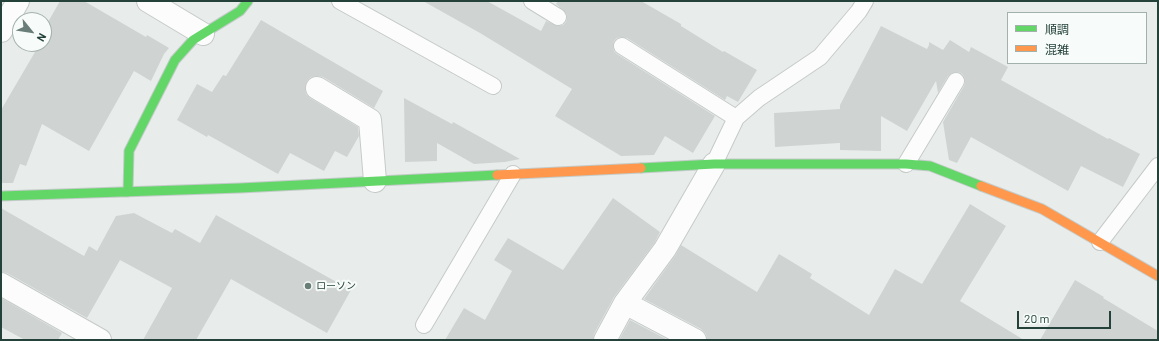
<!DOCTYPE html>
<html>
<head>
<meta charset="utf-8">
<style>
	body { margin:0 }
	#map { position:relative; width:1159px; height:341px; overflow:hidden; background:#e8edeb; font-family:Barlow,"Noto Sans JP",sans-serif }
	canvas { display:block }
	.frame { position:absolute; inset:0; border:2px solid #24423a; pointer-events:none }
	.legend { position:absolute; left:1007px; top:12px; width:140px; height:52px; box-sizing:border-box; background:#f7fbf9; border:1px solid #a3b1ad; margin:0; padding:5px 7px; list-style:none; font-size:12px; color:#24423a }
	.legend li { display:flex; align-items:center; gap:8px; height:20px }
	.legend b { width:20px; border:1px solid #a3b1ad }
	.north { position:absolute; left:12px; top:12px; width:40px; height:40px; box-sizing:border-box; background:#f7fbf9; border:1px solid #a3b1ad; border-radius:50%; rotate:120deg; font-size:11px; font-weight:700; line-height:16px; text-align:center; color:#24423a }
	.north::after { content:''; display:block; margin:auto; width:14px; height:18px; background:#697e78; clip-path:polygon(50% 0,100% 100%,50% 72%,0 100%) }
	.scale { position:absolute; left:1017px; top:311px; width:94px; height:18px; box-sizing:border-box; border:2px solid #24423a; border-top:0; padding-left:5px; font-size:12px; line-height:14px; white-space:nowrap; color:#24423a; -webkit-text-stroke:3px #f7fbf9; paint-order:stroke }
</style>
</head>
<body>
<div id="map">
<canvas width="1159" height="341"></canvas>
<div class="frame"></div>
<ul class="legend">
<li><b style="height:5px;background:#63d668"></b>順調</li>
<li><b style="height:5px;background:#ff974d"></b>混雑</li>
</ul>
<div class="north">N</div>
<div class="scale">20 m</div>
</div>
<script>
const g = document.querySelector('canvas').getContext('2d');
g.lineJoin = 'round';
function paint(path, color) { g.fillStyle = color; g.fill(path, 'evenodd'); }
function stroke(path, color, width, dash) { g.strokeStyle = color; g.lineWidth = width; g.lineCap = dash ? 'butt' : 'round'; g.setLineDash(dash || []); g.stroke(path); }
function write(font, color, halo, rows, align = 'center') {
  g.font = font + ' Barlow,"Noto Sans JP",sans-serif'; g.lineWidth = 4; g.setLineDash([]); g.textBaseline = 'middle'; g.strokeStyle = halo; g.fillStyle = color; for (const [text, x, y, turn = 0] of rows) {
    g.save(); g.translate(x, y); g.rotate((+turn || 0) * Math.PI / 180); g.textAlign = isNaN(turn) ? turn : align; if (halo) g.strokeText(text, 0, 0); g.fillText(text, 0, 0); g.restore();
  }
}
const building = new Path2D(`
	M 60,1 L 84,1 L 146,37 L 147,35 L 169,48 L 164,54 L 151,81 L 134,71 L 89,151 L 42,124 L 26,166 L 20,164 L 13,183 L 1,183 L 1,110 L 35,52 L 32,50 L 35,44 L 44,44 L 44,29 Z
	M 423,1 L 487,1 L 541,31 L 546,21 L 558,26 L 563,25 L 566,22 L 567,17 L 566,13 L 556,4 L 558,1 L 641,1 L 681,24 L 681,26 L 723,52 L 724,51 L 757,70 L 738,102 L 727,96 L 725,100 L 627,38 L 622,37 L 617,38 L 614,41 L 613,46 L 614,51 L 617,54 L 715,116 L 693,153 L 665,136 L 654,155 L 621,156 L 555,116 L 572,89 L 480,33 Z
	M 261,20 L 383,91 L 374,108 L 323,77 L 318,76 L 311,77 L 307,81 L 305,88 L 306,94 L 310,98 L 358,127 L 359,136 L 347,157 L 335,151 L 324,171 L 290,153 L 278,174 L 208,135 L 207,137 L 177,120 L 197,84 L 212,92 L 223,75 L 226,76 Z
	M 881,26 L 927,49 L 929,45 L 929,42 L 943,50 L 950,40 L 969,52 L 971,47 L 1008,67 L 1001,80 L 1108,139 L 1109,138 L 1140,154 L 1123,187 L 1081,166 L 1068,191 L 971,137 L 957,163 L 949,160 L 943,122 L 964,86 L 965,82 L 964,76 L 961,73 L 957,72 L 952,73 L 948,76 L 938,93 L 936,81 L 907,131 L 881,116 L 881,151 L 840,150 L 840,143 L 775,147 L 774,113 L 840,109 L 840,105 Z
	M 404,98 L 452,124 L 453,122 L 520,159 L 505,162 L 474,164 L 437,143 L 437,161 L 405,162 Z
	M 613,198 L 660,232 L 655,242 L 614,297 L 594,334 L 593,340 L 445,340 L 464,308 L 485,320 L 512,271 L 494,260 L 508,238 L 563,270 Z
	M 970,204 L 1006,226 L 960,301 L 1024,340 L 707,340 L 706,334 L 701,329 L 644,299 L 675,256 L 681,245 L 757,292 L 779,254 L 812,274 L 810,278 L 869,315 L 895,269 L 922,284 Z
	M 1,208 L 84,256 L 89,246 L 97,251 L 116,216 L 134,213 L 172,233 L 175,229 L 200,243 L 216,215 L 351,290 L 327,333 L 231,279 L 196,340 L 143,340 L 172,288 L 120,260 L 87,318 L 7,273 L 1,272 Z
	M 1075,280 L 1104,297 L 1103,298 L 1158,331 L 1158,340 L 1040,340 Z
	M 1,298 L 62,333 L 58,340 L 25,340 L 1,327 Z
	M 630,320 L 668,340 L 619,340 Z`);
const lane = new Path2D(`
	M 340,1 L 493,86
	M 532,1 L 558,17
	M 622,46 L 736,118
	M 714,164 L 736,118 L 759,98 L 820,57 L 859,11 L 865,1
	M 906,164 L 956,81
	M 1100,242 L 1158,166
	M 424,325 L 513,174`);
const street = new Path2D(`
	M 148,1 L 203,34
	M 1,31 L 18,1
	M 317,88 L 370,120 L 375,181
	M 1,284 L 100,340
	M 625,303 L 695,340
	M 605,340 L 625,303 L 665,249 L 714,164`);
const fast = new Path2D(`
	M 641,168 L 714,164 L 906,164 L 930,166 L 981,186
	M 128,192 L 129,151 L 175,60 L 193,40 L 240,11 L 248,1
	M 1,196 L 240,188 L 497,175`);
const slow = new Path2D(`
	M 497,175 L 641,168
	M 981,186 L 1042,209 L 1158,276`);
const markers = [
	[308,286,4,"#697e78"]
];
const poiNames = [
	["ローソン",316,286]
];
paint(building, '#cfd4d2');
stroke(lane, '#c5cac8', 18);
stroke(street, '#c5cac8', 24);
stroke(fast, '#c3cbc8', 11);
stroke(slow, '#c3cbc8', 11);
stroke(lane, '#fcfcfc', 16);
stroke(street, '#fcfcfc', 22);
stroke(fast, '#63d668', 9);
stroke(slow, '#ff974d', 9);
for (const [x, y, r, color] of markers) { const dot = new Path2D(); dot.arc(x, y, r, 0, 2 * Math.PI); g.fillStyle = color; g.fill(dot); stroke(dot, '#f7fbf9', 1.5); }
write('10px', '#24423a', '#f7fbf9', poiNames, 'left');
</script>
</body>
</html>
